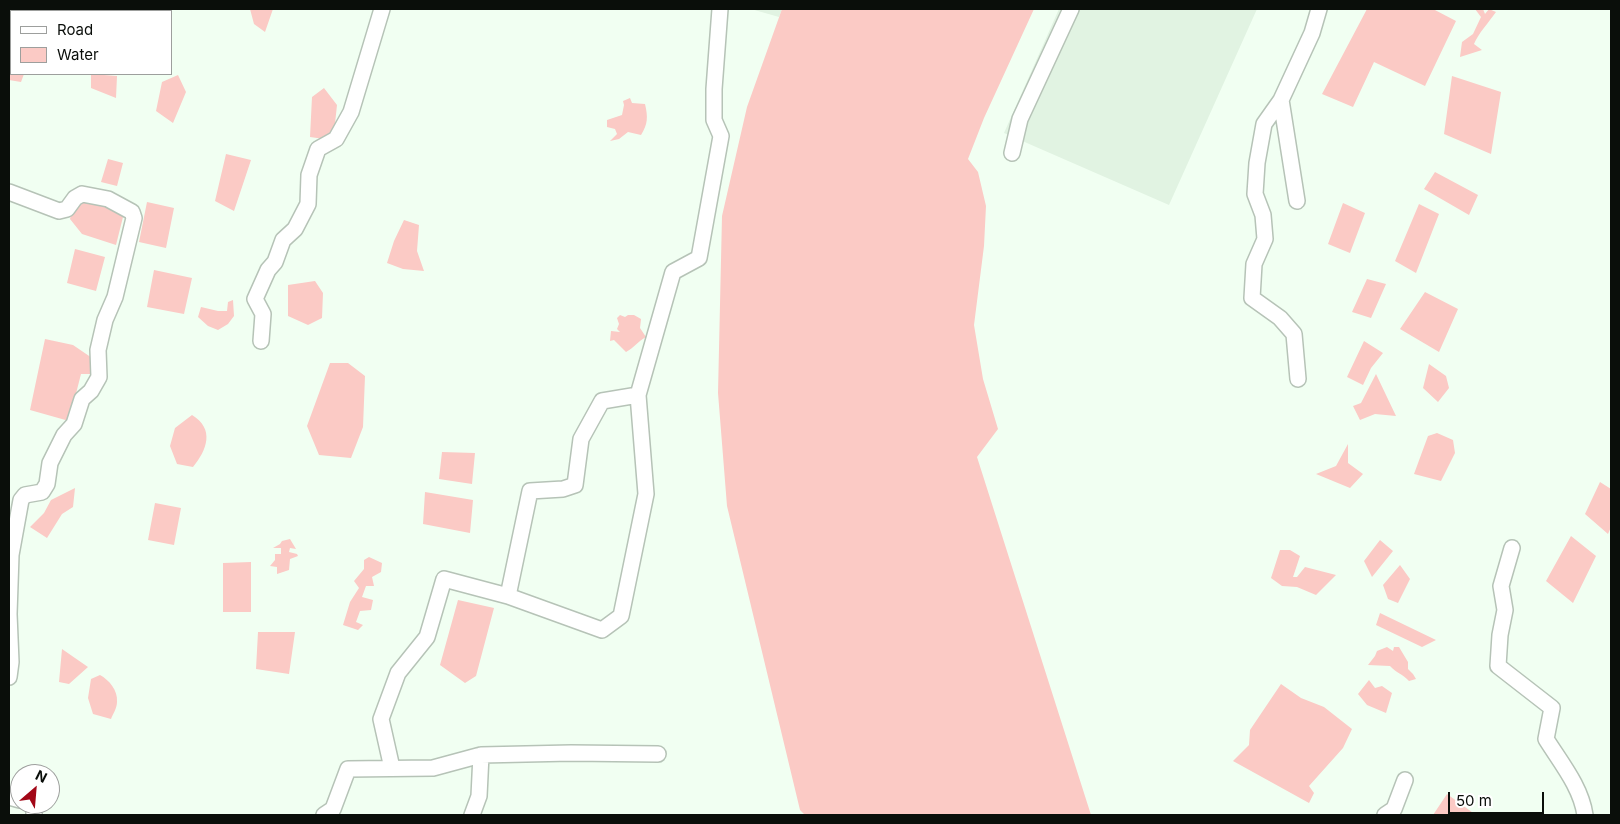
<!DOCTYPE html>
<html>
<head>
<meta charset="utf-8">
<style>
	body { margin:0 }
	#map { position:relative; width:1620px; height:824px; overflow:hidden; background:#f1fff2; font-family:Inter,sans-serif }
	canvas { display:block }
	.frame { position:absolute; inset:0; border:10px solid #0a0e0a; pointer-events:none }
	.legend { position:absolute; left:10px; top:10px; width:162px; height:65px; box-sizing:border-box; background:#fff; border:1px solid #9d9f9d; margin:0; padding:6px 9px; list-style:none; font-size:15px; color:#0a0e0a }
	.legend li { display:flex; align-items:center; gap:10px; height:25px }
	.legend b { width:25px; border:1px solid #9d9f9d }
	.north { position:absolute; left:10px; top:764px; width:50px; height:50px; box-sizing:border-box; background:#fff; border:1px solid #9d9f9d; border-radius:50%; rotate:27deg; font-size:14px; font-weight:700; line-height:20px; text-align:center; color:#0a0e0a }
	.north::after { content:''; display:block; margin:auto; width:18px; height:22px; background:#a20717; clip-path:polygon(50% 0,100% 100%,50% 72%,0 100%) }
	.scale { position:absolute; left:1448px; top:792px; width:96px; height:22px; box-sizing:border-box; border:2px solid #0a0e0a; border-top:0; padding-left:6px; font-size:15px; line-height:18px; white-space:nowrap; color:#0a0e0a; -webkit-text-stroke:4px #fff; paint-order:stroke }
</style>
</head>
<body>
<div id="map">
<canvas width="1620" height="824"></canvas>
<div class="frame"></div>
<ul class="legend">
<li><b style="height:6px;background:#fff"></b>Road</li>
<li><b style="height:14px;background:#fbcac5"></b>Water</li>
</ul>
<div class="north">N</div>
<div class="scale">50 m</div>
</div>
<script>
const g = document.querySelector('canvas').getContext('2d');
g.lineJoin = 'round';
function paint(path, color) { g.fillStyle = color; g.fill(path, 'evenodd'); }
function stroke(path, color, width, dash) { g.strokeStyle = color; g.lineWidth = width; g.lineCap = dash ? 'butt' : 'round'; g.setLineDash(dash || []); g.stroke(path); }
const built = new Path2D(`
	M 751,9 L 782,9 L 779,17 Z
	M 1059,9 L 1257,9 L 1169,205 L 1004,133 Z`);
const water = new Path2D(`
	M 250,9 L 273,9 L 265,32 L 254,24 Z
	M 782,9 L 1034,9 L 984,118 L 968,159 L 978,172 L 986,206 L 984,246 L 974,325 L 983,379 L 998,429 L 977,457 L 1091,815 L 805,815 L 800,810 L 727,506 L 718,393 L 722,216 L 747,107 Z
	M 1367,9 L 1433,9 L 1456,21 L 1425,86 L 1374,62 L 1353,107 L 1322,94 Z
	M 1475,9 L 1483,9 L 1485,14 L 1489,9 L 1496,12 C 1489,22 1478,34 1474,44 L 1482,50 L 1460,57 L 1462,42 L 1473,34 L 1481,17 Z
	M 9,28 L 11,29 L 11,74 L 24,74 L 21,82 L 9,80 Z
	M 91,74 L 117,76 L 116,98 L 91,88 Z
	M 178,75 L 186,92 L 173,123 L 156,111 L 162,82 Z
	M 1452,76 L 1501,92 L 1491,154 L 1444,134 Z
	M 324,88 L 337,105 L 334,133 L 324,139 L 310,137 L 312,97 Z
	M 630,98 L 632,103 L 645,104 C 648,117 648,124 641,135 L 628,132 L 619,139 L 610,141 L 617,134 L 615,129 L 607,127 L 607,120 L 622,115 L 624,105 L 623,101 Z
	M 226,154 L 251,160 L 234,211 L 215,201 Z
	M 108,159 L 123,163 L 117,186 L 101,182 Z
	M 1435,172 L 1478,195 L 1469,215 L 1424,189 Z
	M 86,201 L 124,213 L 116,245 L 82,234 L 70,219 L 72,211 Z
	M 147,202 L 174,208 L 166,248 L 139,242 Z
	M 1343,203 L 1365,213 L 1350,253 L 1328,244 Z
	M 1419,204 L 1439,214 L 1416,273 L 1395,261 Z
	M 404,220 L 419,225 L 417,251 L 424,271 L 403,269 L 387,263 L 394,241 Z
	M 75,249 L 105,257 L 96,291 L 67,283 Z
	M 154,270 L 192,278 L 184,314 L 147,307 Z
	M 1367,279 L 1386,284 L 1371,318 L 1352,312 Z
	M 315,281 L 323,293 L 322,318 L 308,325 L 288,316 L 288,285 Z
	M 1425,292 L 1458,309 L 1439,352 L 1400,329 Z
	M 233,300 L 234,316 L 228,324 L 218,330 L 208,326 L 198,317 L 201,307 L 218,311 L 227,311 L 228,302 Z
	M 620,315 L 625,317 L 628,315 L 634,315 L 641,319 L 640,328 L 646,337 C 638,341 634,348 626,352 L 614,340 L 610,341 L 611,331 L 620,332 L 617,329 L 619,324 L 617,318 Z
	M 45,339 L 73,345 L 95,360 L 94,374 L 81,374 L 69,421 L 30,410 Z
	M 1364,341 L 1383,353 L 1371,368 L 1363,385 L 1347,377 Z
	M 330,363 L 348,363 L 365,376 L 363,427 L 351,458 L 319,455 L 307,426 Z
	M 1429,364 L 1446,376 L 1449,388 L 1438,402 L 1423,388 Z
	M 1376,374 L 1396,416 L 1375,414 L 1360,420 L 1353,406 L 1361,403 Z
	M 192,415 C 215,429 207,450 193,467 L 177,464 L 170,446 L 175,428 Z
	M 1437,433 L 1453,440 L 1455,453 L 1441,481 L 1414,474 L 1428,436 Z
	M 1348,444 L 1348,463 L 1363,474 L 1350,488 L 1316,474 L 1336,466 Z
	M 442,452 L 475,453 L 472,484 L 439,479 Z
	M 1600,482 L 1611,489 L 1611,527 L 1608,534 L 1585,514 Z
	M 75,488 L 73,507 L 62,514 L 47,538 L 30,527 L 44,513 L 51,500 Z
	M 425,492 L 473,500 L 470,533 L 423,524 Z
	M 155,503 L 181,508 L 174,545 L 148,540 Z
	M 1571,536 L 1596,556 L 1573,603 L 1546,581 Z
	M 290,539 L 296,549 L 290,548 L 289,552 L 297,554 L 298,556 L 290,559 L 289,570 L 277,574 L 277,567 L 270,566 L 275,560 L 275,554 L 281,554 L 281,548 L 273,548 L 280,544 L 282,541 Z
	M 1380,540 L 1393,551 L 1372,577 L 1364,561 Z
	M 1280,550 L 1290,550 L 1300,556 L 1293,577 L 1297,577 L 1305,567 L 1336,575 L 1316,595 L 1297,587 L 1282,586 L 1271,578 Z
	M 369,557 L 382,563 L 381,572 L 372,577 L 374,586 L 366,586 L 362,597 L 373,600 L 371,610 L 360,611 L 356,622 L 363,625 L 358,630 L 343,625 L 350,602 L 359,588 L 354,581 L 364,569 L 364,560 Z
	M 251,562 L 251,612 L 223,612 L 223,563 Z
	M 1400,565 L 1410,579 L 1398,603 L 1388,599 L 1383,585 Z
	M 458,600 L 494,608 L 476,676 L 465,683 L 440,665 Z
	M 1380,613 L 1436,640 L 1422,647 L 1376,625 Z
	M 258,632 L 295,632 L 289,674 L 256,669 Z
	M 1387,647 L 1393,651 L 1394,647 L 1399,647 L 1408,662 L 1408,669 L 1413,674 L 1416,679 L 1409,681 C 1403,674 1396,673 1390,666 L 1368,665 L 1375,656 L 1377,651 Z
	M 62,649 L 88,667 L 69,684 L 59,682 Z
	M 100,675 C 109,680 118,690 117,702 C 117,708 113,714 111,719 L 93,714 L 88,698 L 91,679 Z
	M 1369,680 L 1375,688 L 1382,686 L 1392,693 L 1386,713 L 1367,705 L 1358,694 Z
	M 1281,684 L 1301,698 L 1324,707 L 1352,729 L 1343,748 L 1309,786 L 1314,793 L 1309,803 L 1233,761 L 1249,745 L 1250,730 Z
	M 1447,794 L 1476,815 L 1433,815 Z`);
const minor = new Path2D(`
	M 1281,100 L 1297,201
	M 1012,153 L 1020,119 L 1071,9
	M 9,192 L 59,211 L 67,209 L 75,198 L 82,194 L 108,199 L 132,212 L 134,218 L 115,297 L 105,320 L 98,350 L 99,377 L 91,391 L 82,399 L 74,424 L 64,435 L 50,463 L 47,484 L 42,492 L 25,495 L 21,500 L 11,555 L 9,614 L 11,662 L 9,677
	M 261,341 L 263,314 L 255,299 L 268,270 L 275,262 L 283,240 L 295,229 L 308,204 L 309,175 L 318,149 L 336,139 L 351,112 L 382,9
	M 1298,379 L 1294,334 L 1280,318 L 1252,298 L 1254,264 L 1265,239 L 1263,215 L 1255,194 L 1257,163 L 1264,124 L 1281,100 L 1312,33 L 1319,9
	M 638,395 L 602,401 L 581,439 L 575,485 L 563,489 L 530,491 L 508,596 L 602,630 L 621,616 L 646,494 L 638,395 L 673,272 L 699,258 L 721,136 L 714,120 L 714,89 L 720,9
	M 1512,548 L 1501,586 L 1505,610 L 1500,635 L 1498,666 L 1552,708 L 1546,739 C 1561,763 1581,787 1585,815
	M 481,755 L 571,753 L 658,754
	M 392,768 L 381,719 L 398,673 L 427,637 L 444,579 L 508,596
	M 9,797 L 20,800
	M 30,804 L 34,807 L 34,815
	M 324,815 L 333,809 L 348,769 L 433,768 L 481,755 L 479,796 L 472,815
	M 1385,815 L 1394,809 L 1405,780`);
paint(built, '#e1f3e2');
paint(water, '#fbcac5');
stroke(minor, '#b6c3b7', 18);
stroke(minor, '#fff', 15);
</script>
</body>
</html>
